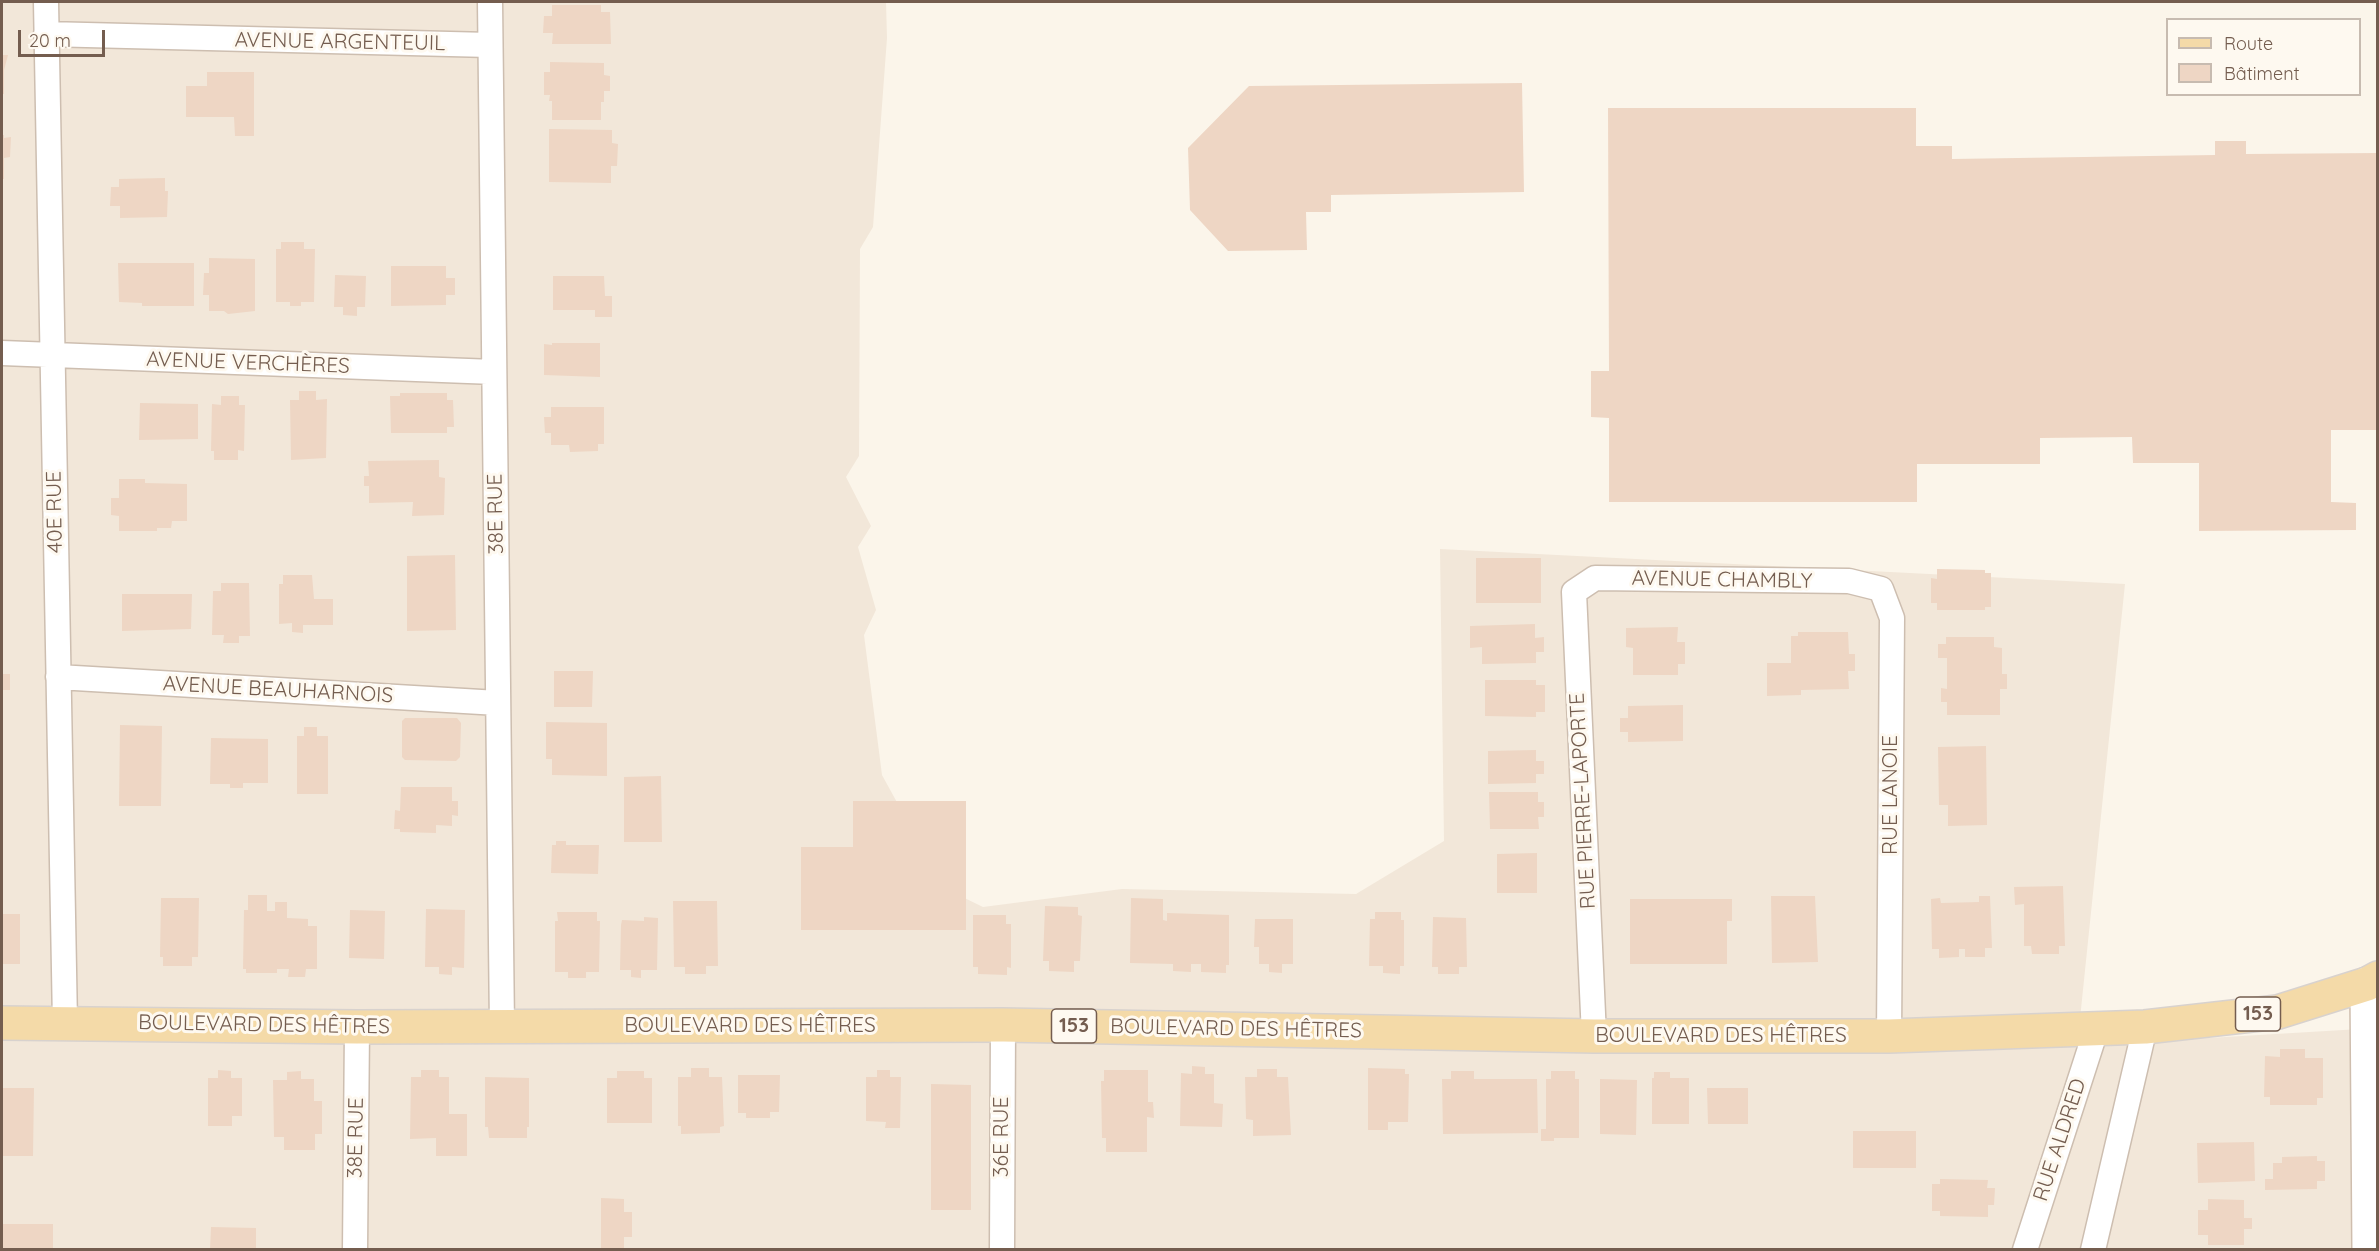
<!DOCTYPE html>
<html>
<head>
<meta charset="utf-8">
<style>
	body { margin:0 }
	#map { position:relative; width:2379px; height:1251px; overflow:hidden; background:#fbf5ea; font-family:Quicksand,sans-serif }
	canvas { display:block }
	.frame { position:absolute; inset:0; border:3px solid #745d4f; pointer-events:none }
	.legend { position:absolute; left:2166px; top:18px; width:195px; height:78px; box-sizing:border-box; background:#fef9f0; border:2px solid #c7bbb0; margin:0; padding:8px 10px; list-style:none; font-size:18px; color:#745d4f }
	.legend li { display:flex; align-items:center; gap:12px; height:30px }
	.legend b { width:30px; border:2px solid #c7bbb0 }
	.scale { position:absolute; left:18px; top:30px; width:87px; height:27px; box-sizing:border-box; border:3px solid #745d4f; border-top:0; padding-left:8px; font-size:18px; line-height:21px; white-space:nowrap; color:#745d4f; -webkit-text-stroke:4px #fef9f0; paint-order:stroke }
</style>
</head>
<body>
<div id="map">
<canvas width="2379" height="1251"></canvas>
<div class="frame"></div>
<ul class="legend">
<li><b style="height:8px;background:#f4daa8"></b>Route</li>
<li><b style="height:16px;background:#eed6c4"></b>Bâtiment</li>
</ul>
<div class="scale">20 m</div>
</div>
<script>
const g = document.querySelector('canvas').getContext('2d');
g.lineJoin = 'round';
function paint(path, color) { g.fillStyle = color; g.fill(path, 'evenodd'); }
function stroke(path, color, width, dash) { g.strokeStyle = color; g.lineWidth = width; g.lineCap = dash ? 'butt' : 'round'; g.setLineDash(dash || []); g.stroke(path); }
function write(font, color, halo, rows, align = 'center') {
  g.font = font + ' Quicksand,sans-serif'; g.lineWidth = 6; g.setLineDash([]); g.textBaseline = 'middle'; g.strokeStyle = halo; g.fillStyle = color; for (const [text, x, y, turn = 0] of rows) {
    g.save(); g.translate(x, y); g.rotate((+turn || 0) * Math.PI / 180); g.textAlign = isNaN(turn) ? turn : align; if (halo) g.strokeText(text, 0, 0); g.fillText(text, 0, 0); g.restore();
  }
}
const residential = new Path2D(`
	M 2,2 L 886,2 L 887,38 L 873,227 L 860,249 L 859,456 L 846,477 L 871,526 L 858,547 L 876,610 L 864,635 L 882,775 L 944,888 L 983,907 L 1122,889 L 1356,894 L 1444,841 L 1440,549 L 2125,584 L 2078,1038 L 2208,1038 L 2377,1028 L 2377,1249 L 2,1250 Z`);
const building = new Path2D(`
	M 552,5 L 601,5 L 601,12 L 610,12 L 611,44 L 552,44 L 553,33 L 543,33 L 544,16 L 552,16 Z
	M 2,55 L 8,55 L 4,70 L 4,94 L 2,94 Z
	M 550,62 L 604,63 L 604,75 L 610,76 L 610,91 L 604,91 L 604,102 L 601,102 L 601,120 L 552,120 L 552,101 L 549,101 L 550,95 L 544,95 L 544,72 L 550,72 Z
	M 207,72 L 254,72 L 254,136 L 235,136 L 234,117 L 186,117 L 186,86 L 207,86 Z
	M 1522,83 L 1524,192 L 1331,195 L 1331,212 L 1306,212 L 1307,250 L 1228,251 L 1190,210 L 1188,148 L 1249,86 Z
	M 1608,108 L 1916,108 L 1916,146 L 1952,146 L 1952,159 L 2215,155 L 2215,141 L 2246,141 L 2246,154 L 2378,153 L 2378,430 L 2331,430 L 2331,502 L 2356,503 L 2356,530 L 2199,531 L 2199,463 L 2133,463 L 2132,437 L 2040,438 L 2040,464 L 1917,464 L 1917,502 L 1609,502 L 1609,418 L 1591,417 L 1591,371 L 1609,371 Z
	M 549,129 L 612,130 L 612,143 L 618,144 L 617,166 L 611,166 L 611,183 L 549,182 Z
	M 2,135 L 4,135 L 4,138 L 11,137 L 10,157 L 4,158 L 4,179 L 2,179 Z
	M 165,178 L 165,191 L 168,191 L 167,217 L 120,218 L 120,206 L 110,206 L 111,187 L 119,187 L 119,179 Z
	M 281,242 L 304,242 L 304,249 L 315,249 L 314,302 L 301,302 L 301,306 L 290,306 L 290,302 L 276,302 L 276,249 L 281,249 Z
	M 209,258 L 255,259 L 255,311 L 228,314 L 224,311 L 209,311 L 209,295 L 203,295 L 204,273 L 209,273 Z
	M 118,263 L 194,263 L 194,306 L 142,306 L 142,303 L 119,302 Z
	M 391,266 L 446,266 L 446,278 L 455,278 L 455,295 L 446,295 L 446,305 L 391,306 Z
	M 335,275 L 366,276 L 365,307 L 357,307 L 357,316 L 343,315 L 343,307 L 334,307 Z
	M 553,276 L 604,276 L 605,296 L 612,296 L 612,317 L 595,317 L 595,310 L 553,310 Z
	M 552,343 L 600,343 L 600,377 L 544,375 L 544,344 L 552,345 Z
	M 299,391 L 316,391 L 316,400 L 327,399 L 326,458 L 291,460 L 290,400 L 299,400 Z
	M 400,393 L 447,393 L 447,400 L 453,400 L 454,427 L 447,427 L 447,433 L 391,433 L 390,396 L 400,396 Z
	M 221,396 L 239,396 L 239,405 L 245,405 L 244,451 L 238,450 L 238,460 L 214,460 L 214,451 L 211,451 L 212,404 L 221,405 Z
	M 140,403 L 198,404 L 198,439 L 139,440 Z
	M 551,407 L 604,407 L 604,444 L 598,444 L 598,451 L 570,452 L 569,445 L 551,445 L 551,433 L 545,433 L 544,417 L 551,417 Z
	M 439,460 L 439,477 L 445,478 L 444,515 L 412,516 L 413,502 L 369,503 L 369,486 L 364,486 L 364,476 L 369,476 L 368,461 Z
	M 119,479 L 145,479 L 145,483 L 187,484 L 187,521 L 172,521 L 171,528 L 157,528 L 157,531 L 119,531 L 119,516 L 111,515 L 111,498 L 119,498 Z
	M 455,555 L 456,630 L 407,631 L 407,556 Z
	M 1476,558 L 1541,558 L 1541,603 L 1476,603 Z
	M 1937,569 L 1985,570 L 1985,573 L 1991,573 L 1991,607 L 1985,607 L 1985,610 L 1937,610 L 1937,603 L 1931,603 L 1931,578 L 1937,579 Z
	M 283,575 L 312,575 L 314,599 L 333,599 L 333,625 L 303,625 L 303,633 L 292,632 L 292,623 L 279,624 L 279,584 L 283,584 Z
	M 221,583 L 249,583 L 250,636 L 239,636 L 239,643 L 223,643 L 224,635 L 212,635 L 213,591 L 221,591 Z
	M 122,594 L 192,594 L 191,629 L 122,631 Z
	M 1535,624 L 1535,638 L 1544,637 L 1544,652 L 1536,652 L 1536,663 L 1482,664 L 1482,647 L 1470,648 L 1470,626 Z
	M 1678,627 L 1677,642 L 1685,642 L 1685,664 L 1678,664 L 1678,675 L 1633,675 L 1633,648 L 1626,647 L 1626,628 Z
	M 1798,632 L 1848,632 L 1849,654 L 1855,654 L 1855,671 L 1848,671 L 1849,689 L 1801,690 L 1801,695 L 1767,696 L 1767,663 L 1791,663 L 1791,636 L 1798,636 Z
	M 1946,637 L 1994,637 L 1994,647 L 2002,648 L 2002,674 L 2007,674 L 2007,689 L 2000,689 L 2000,715 L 1947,715 L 1947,702 L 1941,702 L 1941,688 L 1947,689 L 1947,658 L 1938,658 L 1938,644 L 1946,644 Z
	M 554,671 L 593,671 L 592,707 L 554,707 Z
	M 2,674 L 10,674 L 10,690 L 2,690 Z
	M 1485,680 L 1536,680 L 1536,685 L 1545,685 L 1545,712 L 1536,712 L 1536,717 L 1485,716 Z
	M 1683,705 L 1683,741 L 1628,742 L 1628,732 L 1620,732 L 1620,718 L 1628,718 L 1628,706 Z
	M 405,718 L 457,718 L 461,723 L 460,757 L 456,761 L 405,760 L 402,757 L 402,721 Z
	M 546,722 L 607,723 L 607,776 L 552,775 L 552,759 L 546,759 Z
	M 120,725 L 162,726 L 161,806 L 119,806 Z
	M 304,727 L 317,727 L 317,736 L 328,736 L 328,794 L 297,794 L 297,736 L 304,736 Z
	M 211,738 L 268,739 L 268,783 L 243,783 L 243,788 L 230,788 L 230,784 L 210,784 Z
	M 1986,746 L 1987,825 L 1948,826 L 1948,805 L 1939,805 L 1938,747 Z
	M 1536,750 L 1536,761 L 1544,761 L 1544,774 L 1536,774 L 1536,783 L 1488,784 L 1488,751 Z
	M 661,776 L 662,842 L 624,842 L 624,777 Z
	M 401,787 L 452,787 L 452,801 L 458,801 L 458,816 L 452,815 L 452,826 L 436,825 L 436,833 L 400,832 L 400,829 L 394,829 L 395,810 L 400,811 Z
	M 1489,792 L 1538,792 L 1538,802 L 1544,802 L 1544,817 L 1538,817 L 1539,829 L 1490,829 Z
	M 853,801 L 966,801 L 966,930 L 801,930 L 801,847 L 853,847 Z
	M 556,841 L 566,841 L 566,845 L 599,845 L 598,874 L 551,873 L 552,845 L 556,845 Z
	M 1537,853 L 1537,893 L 1497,893 L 1497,854 Z
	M 2063,886 L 2065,946 L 2059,946 L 2059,954 L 2032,954 L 2031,946 L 2024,946 L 2024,904 L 2015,905 L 2014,887 Z
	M 248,895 L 267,895 L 267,911 L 275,911 L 275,902 L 287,902 L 287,918 L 308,919 L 308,926 L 317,926 L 317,969 L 306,969 L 305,977 L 288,977 L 289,969 L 277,969 L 277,973 L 246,973 L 246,969 L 243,969 L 244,910 L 248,910 Z
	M 1771,896 L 1815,896 L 1818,962 L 1772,963 Z
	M 1979,896 L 1990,896 L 1992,948 L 1985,948 L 1985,957 L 1965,957 L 1965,949 L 1959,949 L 1959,957 L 1939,958 L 1939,949 L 1932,949 L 1931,899 L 1940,898 L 1941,903 L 1979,902 Z
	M 161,898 L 199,898 L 198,957 L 192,957 L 192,966 L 163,966 L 163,957 L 160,957 Z
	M 1131,898 L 1163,899 L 1163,920 L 1167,921 L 1167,913 L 1229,915 L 1229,965 L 1226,965 L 1226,973 L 1201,972 L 1201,964 L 1191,964 L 1191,972 L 1173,971 L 1173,964 L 1130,963 Z
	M 1630,899 L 1732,899 L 1732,921 L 1727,921 L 1727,964 L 1630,964 Z
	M 673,901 L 717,901 L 718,966 L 706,966 L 706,974 L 685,974 L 685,967 L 674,967 Z
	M 1045,906 L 1078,907 L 1078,915 L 1082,916 L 1080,961 L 1074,961 L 1074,972 L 1049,971 L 1049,961 L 1043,961 Z
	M 426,909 L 465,910 L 464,968 L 452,967 L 452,975 L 439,974 L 439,967 L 425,967 Z
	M 350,910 L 385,911 L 384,959 L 349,958 Z
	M 557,912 L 597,912 L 597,921 L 600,921 L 599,972 L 586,972 L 586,978 L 568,978 L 568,972 L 555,972 L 555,921 L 558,921 Z
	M 1375,912 L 1401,912 L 1401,920 L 1404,920 L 1404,966 L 1400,966 L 1400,974 L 1383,973 L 1383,966 L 1369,966 L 1370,919 L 1375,919 Z
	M 2,914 L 20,914 L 20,964 L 2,964 Z
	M 973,915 L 1006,915 L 1006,924 L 1011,924 L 1011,968 L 1007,967 L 1007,975 L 978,974 L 978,967 L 973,967 Z
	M 644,917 L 658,918 L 657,970 L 641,970 L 641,978 L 631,977 L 631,970 L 620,970 L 621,925 L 622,920 L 644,921 Z
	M 1433,917 L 1466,918 L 1467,967 L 1459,967 L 1459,974 L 1438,974 L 1438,967 L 1432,967 Z
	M 1255,919 L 1293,919 L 1293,964 L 1282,964 L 1282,973 L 1269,972 L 1269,964 L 1259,964 L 1259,947 L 1254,947 Z
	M 2280,1049 L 2305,1049 L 2305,1058 L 2323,1058 L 2323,1098 L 2317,1098 L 2317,1105 L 2270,1105 L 2270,1097 L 2264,1097 L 2265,1056 L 2280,1057 Z
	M 1192,1066 L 1205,1067 L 1205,1074 L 1214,1074 L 1214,1103 L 1223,1104 L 1222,1127 L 1180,1126 L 1181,1073 L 1192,1074 Z
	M 691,1068 L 709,1068 L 709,1077 L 722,1077 L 724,1126 L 720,1127 L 720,1133 L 681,1134 L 681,1126 L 678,1126 L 678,1077 L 691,1077 Z
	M 1368,1068 L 1405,1069 L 1405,1074 L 1409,1074 L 1408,1122 L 1388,1122 L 1388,1130 L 1368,1130 Z
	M 1257,1069 L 1277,1069 L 1277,1077 L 1288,1077 L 1291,1135 L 1253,1136 L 1253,1120 L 1246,1119 L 1245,1077 L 1257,1077 Z
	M 218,1070 L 231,1071 L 231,1078 L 242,1078 L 242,1116 L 232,1116 L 232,1126 L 208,1126 L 208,1078 L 218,1078 Z
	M 421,1070 L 439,1070 L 439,1077 L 449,1077 L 449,1114 L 467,1114 L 467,1156 L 436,1156 L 436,1138 L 410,1139 L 411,1077 L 421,1077 Z
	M 877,1070 L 890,1070 L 890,1077 L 901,1077 L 900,1128 L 885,1128 L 886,1122 L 866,1121 L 866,1077 L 877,1077 Z
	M 1104,1070 L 1148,1070 L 1148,1102 L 1153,1102 L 1154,1118 L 1147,1117 L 1147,1152 L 1106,1152 L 1106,1138 L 1102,1138 L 1101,1081 L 1104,1081 Z
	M 301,1071 L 301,1079 L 314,1079 L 314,1101 L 322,1101 L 322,1134 L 315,1134 L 315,1150 L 284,1150 L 284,1137 L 274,1137 L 273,1080 L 287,1080 L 287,1072 Z
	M 617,1071 L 644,1071 L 644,1078 L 652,1078 L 652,1123 L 607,1123 L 607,1078 L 617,1078 Z
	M 1451,1071 L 1474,1071 L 1474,1079 L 1537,1079 L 1538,1133 L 1443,1134 L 1442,1079 L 1451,1079 Z
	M 1551,1071 L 1575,1071 L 1575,1079 L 1579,1079 L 1579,1138 L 1554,1138 L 1554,1141 L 1541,1141 L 1541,1129 L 1546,1129 L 1546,1079 L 1551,1079 Z
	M 1654,1072 L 1670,1072 L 1670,1078 L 1689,1078 L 1689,1124 L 1652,1124 L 1652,1078 L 1654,1078 Z
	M 738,1075 L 780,1075 L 779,1112 L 770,1112 L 770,1118 L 746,1118 L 746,1113 L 738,1113 Z
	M 485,1077 L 529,1078 L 529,1127 L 527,1127 L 527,1138 L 489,1138 L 488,1127 L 485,1127 Z
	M 1600,1079 L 1637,1080 L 1636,1135 L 1600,1134 Z
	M 931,1084 L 971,1085 L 971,1210 L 931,1210 Z
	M 2,1088 L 34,1088 L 33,1156 L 2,1156 Z
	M 1707,1088 L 1748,1088 L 1748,1124 L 1708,1124 Z
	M 1853,1131 L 1916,1131 L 1916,1168 L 1853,1168 Z
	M 2254,1142 L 2255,1181 L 2198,1183 L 2197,1143 Z
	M 2317,1156 L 2317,1161 L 2325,1161 L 2325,1181 L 2317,1181 L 2317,1189 L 2265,1190 L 2265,1179 L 2273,1179 L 2273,1163 L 2282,1163 L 2282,1157 Z
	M 1940,1179 L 1988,1180 L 1987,1188 L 1995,1188 L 1994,1205 L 1988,1205 L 1988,1217 L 1940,1216 L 1940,1211 L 1932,1211 L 1932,1184 L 1940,1184 Z
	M 601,1198 L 624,1199 L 624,1212 L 632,1212 L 632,1237 L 624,1237 L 624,1250 L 601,1250 Z
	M 2208,1199 L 2244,1200 L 2244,1218 L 2252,1218 L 2252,1229 L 2244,1229 L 2244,1245 L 2208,1245 L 2208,1235 L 2198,1235 L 2198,1210 L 2208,1210 Z
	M 2,1224 L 53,1224 L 53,1250 L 2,1250 Z
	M 211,1227 L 256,1228 L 256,1250 L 210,1250 Z`);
const street = new Path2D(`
	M 46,2 L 65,1023
	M 490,2 L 502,1027
	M 46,34 L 490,45
	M 2,353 L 494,372
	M 58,677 L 498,703
	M 1594,1036 L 1574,592 L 1595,578 L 1849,581 L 1881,589 L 1892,618 L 1889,1036
	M 355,1250 L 357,1027
	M 1002,1250 L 1003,1025
	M 2025,1250 L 2096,1030
	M 2093,1250 L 2145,1027`);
const secondary = new Path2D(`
	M 2369,1250 L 2367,984 L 2378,984`);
const primary = new Path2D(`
	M 2,1023 L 357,1027 L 1003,1025 L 1594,1036 L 1889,1036 L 2145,1027 L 2278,1012 L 2367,984 L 2378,978`);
const shields = [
	[2258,1014,45],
	[1074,1026,45]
];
const shieldNames = [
	["153",2258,1014],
	["153",1074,1026]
];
const streetNames = [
	["AVENUE ARGENTEUIL",340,42,1],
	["AVENUE VERCHÈRES",248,363,2],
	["40E RUE",55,512,-91],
	["38E RUE",496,514,-91],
	["AVENUE CHAMBLY",1722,580,1],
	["AVENUE BEAUHARNOIS",278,690,3],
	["RUE LANOIE",1891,795,-90],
	["RUE PIERRE-LAPORTE",1583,801,-93],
	["BOULEVARD DES HÊTRES",264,1025,1],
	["BOULEVARD DES HÊTRES",750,1026],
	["BOULEVARD DES HÊTRES",1236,1029,1],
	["BOULEVARD DES HÊTRES",1721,1036],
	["36E RUE",1002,1137,-90],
	["38E RUE",356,1138,-89],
	["RUE ALDRED",2060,1140,-72]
];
paint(residential, '#f2e7d9');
paint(building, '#eed6c4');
stroke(street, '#cdbeb0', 27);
stroke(secondary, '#cfbeae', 36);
stroke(primary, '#d8d2ce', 36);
stroke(street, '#fff', 24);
stroke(secondary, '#fff', 33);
stroke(primary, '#f4daa8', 33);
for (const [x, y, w] of shields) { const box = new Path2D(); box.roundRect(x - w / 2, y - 17, w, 34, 4.5); g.fillStyle = '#fef9f0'; g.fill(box); stroke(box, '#745d4f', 1.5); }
write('bold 20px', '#745d4f', null, shieldNames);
write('21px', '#745d4f', '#fef9f0', streetNames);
</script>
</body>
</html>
